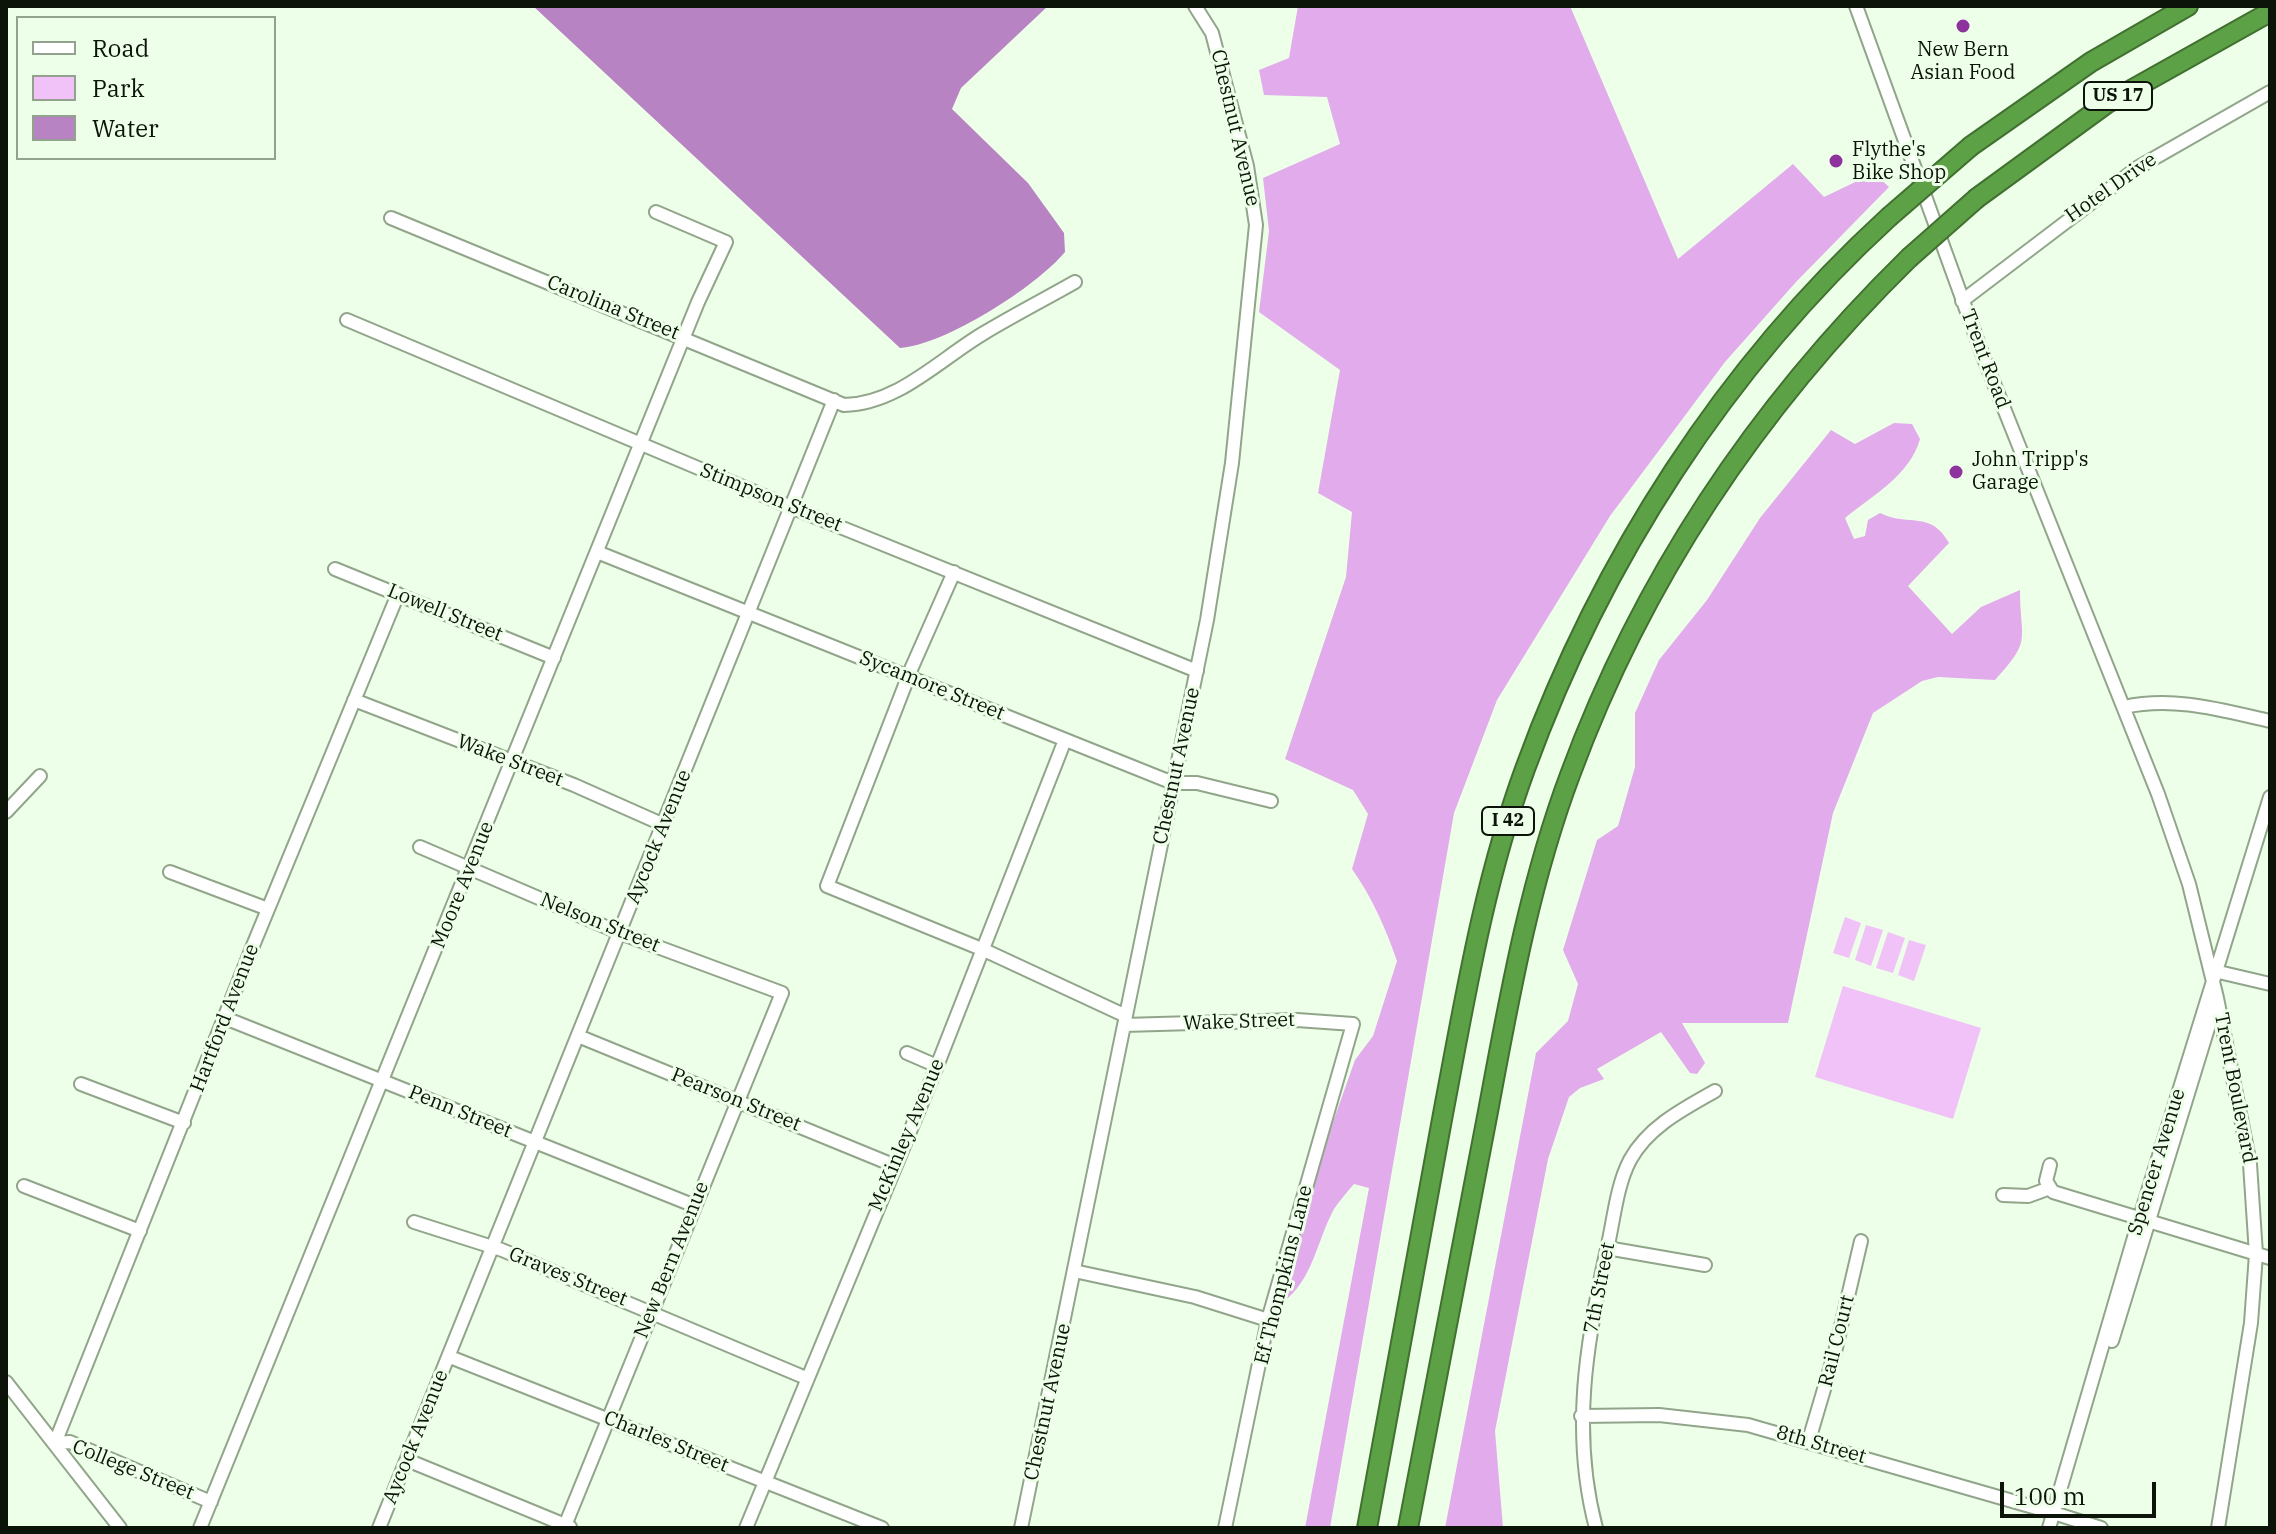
<!DOCTYPE html>
<html>
<head>
<meta charset="utf-8">
<style>
	body { margin:0 }
	#map { position:relative; width:2276px; height:1534px; overflow:hidden; background:#edffe8; font-family:"IBM Plex Serif",serif }
	canvas { display:block }
	.frame { position:absolute; inset:0; border:8px solid #0c140a; pointer-events:none }
	.legend { position:absolute; left:16px; top:16px; width:260px; height:144px; box-sizing:border-box; background:#edffe8; border:2px solid #93a18f; margin:0; padding:10px 14px; list-style:none; font-size:24px; color:#0c140a }
	.legend li { display:flex; align-items:center; gap:16px; height:40px }
	.legend b { width:40px; border:2px solid #93a18f }
	.scale { position:absolute; left:2000px; top:1482px; width:156px; height:36px; box-sizing:border-box; border:4px solid #0c140a; border-top:0; padding-left:10px; font-size:24px; line-height:28px; white-space:nowrap; color:#0c140a; -webkit-text-stroke:6px #edffe8; paint-order:stroke }
</style>
</head>
<body>
<div id="map">
<canvas width="2276" height="1534"></canvas>
<div class="frame"></div>
<ul class="legend">
<li><b style="height:10px;background:#fff"></b>Road</li>
<li><b style="height:22px;background:#f0c2f8"></b>Park</li>
<li><b style="height:22px;background:#b883c2"></b>Water</li>
</ul>
<div class="scale">100 m</div>
</div>
<script>
const g = document.querySelector('canvas').getContext('2d');
g.lineJoin = 'round';
function paint(path, color) { g.fillStyle = color; g.fill(path, 'evenodd'); }
function stroke(path, color, width, dash) { g.strokeStyle = color; g.lineWidth = width; g.lineCap = dash ? 'butt' : 'round'; g.setLineDash(dash || []); g.stroke(path); }
function write(font, color, halo, rows, align = 'center') {
  g.font = font + ' "IBM Plex Serif",serif'; g.lineWidth = 6; g.setLineDash([]); g.textBaseline = 'middle'; g.strokeStyle = halo; g.fillStyle = color; for (const [text, x, y, turn = 0] of rows) {
    g.save(); g.translate(x, y); g.rotate((+turn || 0) * Math.PI / 180); g.textAlign = isNaN(turn) ? turn : align; if (halo) g.strokeText(text, 0, 0); g.fillText(text, 0, 0); g.restore();
  }
}
const green = new Path2D(`
	M 1845,917 L 1861,923 L 1849,958 L 1833,953 Z
	M 1866,925 L 1883,930 L 1871,966 L 1855,960 Z
	M 1888,932 L 1905,938 L 1893,973 L 1876,968 Z
	M 1909,940 L 1926,945 L 1914,981 L 1898,975 Z
	M 1843,986 L 1981,1028 L 1953,1119 L 1815,1077 Z`);
const forest = new Path2D(`
	M 1298,6 L 1570,6 L 1678,259 L 1793,164 L 1824,197 L 1874,173 L 1889,187 L 1796,282 L 1725,362 L 1610,516 L 1497,700 L 1454,813 L 1330,1528 L 1305,1528 L 1369,1188 L 1354,1184 C 1347,1192 1340,1200 1334,1209 C 1317,1240 1313,1280 1283,1302 L 1322,1153 L 1355,1060 L 1373,1036 L 1397,961 C 1386,929 1372,897 1352,869 L 1368,814 L 1353,790 L 1285,759 L 1346,577 L 1352,512 L 1318,493 L 1340,370 L 1259,312 L 1269,231 L 1263,178 L 1340,144 L 1327,97 L 1264,95 L 1259,70 L 1289,58 Z
	M 1894,423 L 1912,424 L 1920,439 C 1910,475 1873,495 1845,518 L 1854,539 L 1865,536 L 1868,520 L 1880,513 C 1908,527 1931,510 1949,543 L 1908,586 L 1952,634 L 1981,607 L 2020,590 C 2020,641 2033,639 1995,680 L 1938,677 L 1922,681 L 1873,713 L 1833,813 L 1788,1023 L 1682,1023 L 1705,1063 L 1697,1074 L 1690,1073 L 1661,1032 L 1597,1069 L 1604,1079 L 1580,1088 L 1569,1097 L 1548,1159 L 1495,1431 L 1503,1528 L 1445,1528 L 1536,1053 L 1568,1021 L 1578,984 L 1563,950 L 1597,840 L 1618,826 L 1635,767 L 1635,713 L 1659,660 L 1707,600 L 1760,518 L 1831,430 L 1855,444 Z`);
const water = new Path2D(`
	M 533,6 L 1048,6 L 961,88 L 952,109 L 1028,183 L 1064,233 L 1065,252 C 1036,287 945,345 900,348 Z`);
const minor = new Path2D(`
	M 1856,6 L 1983,356 L 2158,794 L 2189,884 L 2217,998 L 2250,1164 L 2256,1254 L 2251,1323 L 2218,1528
	M 391,218 L 844,405 C 898,404 940,359 984,333 C 1014,315 1045,299 1075,282
	M 1962,301 L 2137,168 L 2270,92
	M 347,320 L 793,508 L 1197,671
	M 597,552 L 1173,783 L 1197,783 L 1271,801
	M 335,569 L 554,658
	M 954,572 L 912,667 L 827,886 L 984,950 L 1126,1016
	M 354,700 L 574,785 L 664,825
	M 2124,707 C 2174,696 2221,710 2270,721
	M 6,812 L 40,776
	M 420,847 L 620,933 L 782,993 L 564,1528
	M 170,872 L 268,909
	M 2223,973 L 2270,984
	M 225,1018 L 695,1206
	M 1124,1025 L 1297,1020 L 1353,1024 L 1268,1320 L 1225,1528
	M 578,1036 L 893,1165
	M 907,1053 L 937,1066
	M 81,1084 L 184,1123
	M 2050,1165 L 2046,1181 L 2053,1192 L 2270,1258
	M 24,1186 L 140,1231
	M 2003,1195 L 2028,1196 L 2050,1188
	M 414,1222 L 502,1250 L 806,1378
	M 1607,1248 L 1705,1265
	M 1074,1271 L 1195,1297 L 1268,1320
	M 2112,1341 L 2217,999
	M 450,1357 L 882,1528
	M 6,1382 L 120,1528
	M 1581,1416 L 1659,1415 L 1748,1425 L 2054,1513
	M 1809,1440 L 1835,1352 L 1861,1241
	M 407,1460 L 570,1527
	M 211,1502 L 70,1442 L 55,1443 L 252,948 L 398,594
	M 2060,1515 L 2101,1528
	M 200,1528 L 698,302 L 726,242 L 656,212
	M 379,1528 L 834,400
	M 746,1528 L 937,1066 L 1065,740
	M 1021,1528 L 1207,620 L 1232,463 L 1256,225 L 1247,166 L 1212,33 L 1195,6
	M 1596,1528 C 1571,1433 1586,1343 1607,1249 C 1614,1220 1616,1187 1630,1160 C 1648,1127 1683,1109 1715,1091
	M 2049,1528 L 2140,1217 L 2270,797`);
const highway = new Path2D(`
	M 1971,146 L 2091,62 L 2188,6
	M 1977,198 L 2106,104 L 2270,12
	M 1367,1528 C 1392,1390 1418,1252 1443,1114 C 1465,998 1484,881 1525,769 C 1601,560 1725,367 1889,217
	M 1408,1528 C 1434,1393 1460,1257 1486,1122 C 1508,1005 1528,887 1570,775 C 1643,577 1759,405 1909,258`);
const highwayBridge = new Path2D(`
	M 1889,217 L 1971,146
	M 1909,258 L 1977,198`);
const markers = [
	[1963,26,8,"#8e339e"],
	[1836,161,8,"#8e339e"],
	[1956,472,8,"#8e339e"]
];
const shields = [
	[2118,96,68],
	[1508,821,52]
];
const shieldNames = [
	["US 17",2118,96],
	["I 42",1508,821]
];
const poiNames = [
	["New Bern",1963,50,"center"],
	["Asian Food",1963,73,"center"],
	["Flythe's",1852,150],
	["Bike Shop",1852,173],
	["John Tripp's",1972,460],
	["Garage",1972,483]
];
const streetNames = [
	["Chestnut Avenue",1235,128,77],
	["Hotel Drive",2111,188,-35],
	["Carolina Street",613,308,22],
	["Trent Road",1985,359,69],
	["Stimpson Street",771,498,22],
	["Lowell Street",445,613,22],
	["Sycamore Street",932,686,22],
	["Wake Street",510,761,21],
	["Chestnut Avenue",1177,766,-78],
	["Aycock Avenue",659,837,-68],
	["Moore Avenue",463,885,-68],
	["Nelson Street",600,923,22],
	["Hartford Avenue",225,1018,-69],
	["Wake Street",1239,1022,-2],
	["Trent Boulevard",2235,1088,79],
	["Pearson Street",736,1100,22],
	["Penn Street",460,1112,22],
	["McKinley Avenue",907,1135,-67],
	["Spencer Avenue",2157,1162,-73],
	["New Bern Avenue",672,1260,-68],
	["Ef Thompkins Lane",1284,1275,-76],
	["Graves Street",568,1277,22],
	["7th Street",1600,1288,-79],
	["Rail Court",1837,1341,-76],
	["Chestnut Avenue",1048,1402,-78],
	["Aycock Avenue",416,1437,-68],
	["Charles Street",666,1442,22],
	["8th Street",1821,1445,16],
	["College Street",133,1470,22]
];
paint(green, '#f0c2f8');
paint(forest, '#e2abec');
paint(water, '#b883c2');
stroke(minor, '#91a58a', 16);
stroke(highway, '#417031', 22);
stroke(minor, '#fff', 12);
stroke(highway, '#5da146', 18);
stroke(highwayBridge, '#417031', 22, []);
stroke(highwayBridge, '#5da146', 18);
for (const [x, y, r, color] of markers) { const dot = new Path2D(); dot.arc(x, y, r, 0, 2 * Math.PI); g.fillStyle = color; g.fill(dot); stroke(dot, '#edffe8', 3); }
for (const [x, y, w] of shields) { const box = new Path2D(); box.roundRect(x - w / 2, y - 14, w, 28, 6); g.fillStyle = '#edffe8'; g.fill(box); stroke(box, '#0c140a', 2); }
write('bold 18px', '#0c140a', null, shieldNames);
write('20px', '#0c140a', '#edffe8', poiNames, 'left');
write('20px', '#0c140a', '#edffe8', streetNames);
</script>
</body>
</html>
